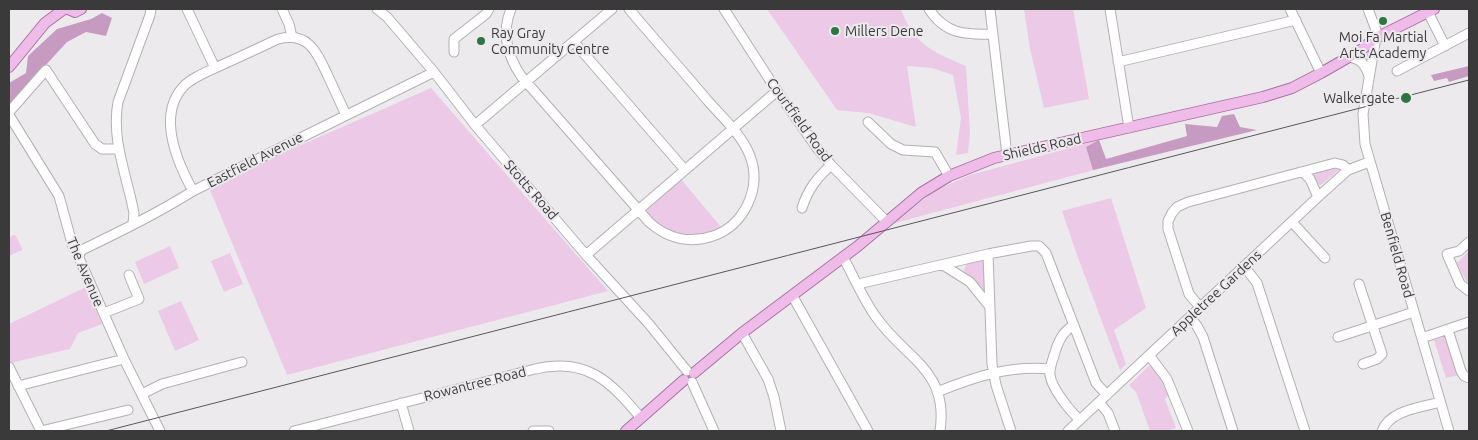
<!DOCTYPE html>
<html>
<head>
<meta charset="utf-8">
<style>
	body { margin:0 }
	#map { position:relative; width:1478px; height:440px; overflow:hidden; background:#edeaed; font-family:Ubuntu,sans-serif }
	canvas { display:block }
	.frame { position:absolute; inset:0; border:10px solid #3b3a3b; pointer-events:none }
</style>
</head>
<body>
<div id="map">
<canvas width="1478" height="440"></canvas>
<div class="frame"></div>
</div>
<script>
const g = document.querySelector('canvas').getContext('2d');
g.lineJoin = 'round';
function paint(path, color) { g.fillStyle = color; g.fill(path, 'evenodd'); }
function stroke(path, color, width, dash) { g.strokeStyle = color; g.lineWidth = width; g.lineCap = dash ? 'butt' : 'round'; g.setLineDash(dash || []); g.stroke(path); }
function write(font, color, halo, rows, align = 'center') {
  g.font = font + ' Ubuntu,sans-serif'; g.lineWidth = 4; g.setLineDash([]); g.textBaseline = 'middle'; g.strokeStyle = halo; g.fillStyle = color; for (const [text, x, y, turn = 0] of rows) {
    g.save(); g.translate(x, y); g.rotate((+turn || 0) * Math.PI / 180); g.textAlign = isNaN(turn) ? turn : align; if (halo) g.strokeText(text, 0, 0); g.fillText(text, 0, 0); g.restore();
  }
}
const green = new Path2D(`
	M 767,9 L 901,9 C 913,44 933,52 966,66 L 970,133 L 968,153 L 956,155 L 961,118 L 953,75 L 932,68 L 907,66 L 916,127 L 868,113 L 837,110 Z
	M 1024,9 L 1073,9 L 1089,99 L 1044,108 L 1030,49 Z
	M 431,88 L 608,291 L 287,375 L 210,190 L 253,166 Z
	M 1099,140 L 1109,166 L 891,224 L 936,190 L 970,175 Z
	M 1336,165 L 1339,170 L 1321,185 L 1319,185 L 1313,175 L 1314,172 Z
	M 680,178 L 721,227 C 698,245 666,234 648,215 L 647,208 Z
	M 1111,198 L 1146,308 L 1114,330 L 1126,364 L 1120,370 L 1077,255 L 1062,211 Z
	M 13,235 L 15,235 L 22,248 L 22,250 L 9,256 L 9,238 Z
	M 170,246 L 179,268 L 144,284 L 135,262 Z
	M 1469,251 L 1469,283 L 1466,281 L 1457,263 Z
	M 230,253 L 243,284 L 224,292 L 211,261 Z
	M 980,259 L 984,262 L 987,290 L 981,291 L 964,271 C 966,261 971,261 980,259 Z
	M 86,287 L 102,324 L 78,333 L 70,349 L 10,363 L 9,360 L 9,324 Z
	M 181,301 L 199,340 L 175,351 L 158,311 Z
	M 1447,336 L 1459,375 L 1446,378 L 1434,340 Z
	M 1150,365 L 1160,375 L 1169,394 L 1165,399 L 1176,428 L 1167,431 L 1150,431 L 1136,392 L 1129,385 Z`);
const forest = new Path2D(`
	M 102,13 L 112,18 L 106,36 L 86,32 L 67,42 L 9,105 L 9,83 L 26,73 L 28,56 L 57,29 L 91,19 Z
	M 1469,66 L 1469,76 L 1449,82 L 1447,78 L 1434,81 L 1431,75 Z
	M 1234,114 L 1240,127 L 1257,130 L 1093,170 L 1086,147 L 1099,140 L 1106,159 L 1187,136 L 1185,124 L 1217,127 L 1222,116 Z`);
const minor = new Path2D(`
	M 187,9 L 215,68
	M 282,9 L 289,24 L 292,37
	M 377,9 L 387,17 L 434,72 L 475,125 L 586,255 L 649,324 L 687,371
	M 511,9 C 501,33 507,55 521,76 L 649,222 C 667,238 689,244 713,236 C 745,225 762,187 750,156 C 742,135 723,118 708,101 C 682,70 655,40 629,9
	M 724,9 L 777,91 L 817,148 L 831,165 L 887,222
	M 929,9 C 945,34 965,35 993,34
	M 990,9 L 1007,155
	M 1110,9 L 1129,128
	M 1290,9 L 1321,73
	M 1368,9 L 1376,30 L 1375,43 L 1363,114 L 1365,144 L 1449,431
	M 1428,12 L 1445,46
	M 574,42 L 685,170
	M 454,52 L 454,39 L 486,14 L 489,9
	M 1349,57 C 1361,59 1365,64 1369,76
	M 1118,62 L 1296,20
	M 1397,71 L 1469,33
	M 9,112 L 46,70 L 95,144 L 102,149 L 118,149
	M 9,115 L 59,196 L 73,247 L 80,252 L 79,258 L 124,359 L 160,431
	M 868,122 L 891,144 L 903,150 L 935,152 L 949,176
	M 475,125 L 612,9
	M 1303,172 L 1310,179 L 1318,197
	M 193,191 C 177,162 157,116 183,87 C 193,76 212,70 226,63 C 244,55 261,47 278,39 C 309,31 317,53 328,76 C 334,89 340,102 346,115
	M 802,208 C 808,189 817,178 831,165
	M 1292,222 L 1325,258
	M 133,223 L 134,213 C 127,176 111,140 118,102 L 150,15 L 151,9
	M 1469,242 L 1459,251 L 1447,254 L 1460,284 L 1469,291
	M 80,252 L 84,249 C 121,231 158,213 193,191 L 434,72
	M 988,254 L 992,364 L 996,385 L 1011,431
	M 586,255 L 777,91
	M 843,257 C 854,277 863,299 876,317 C 905,359 949,369 940,431
	M 943,265 L 970,282 L 990,307
	M 1244,266 L 1257,283 L 1305,431
	M 858,284 L 988,254 L 1031,246 L 1039,246 L 1046,253 L 1096,383 L 1107,395
	M 1359,284 L 1382,354 L 1377,359 L 1363,364
	M 792,295 L 868,431
	M 1200,307 L 1189,294 L 1168,229 L 1168,221 L 1172,213 L 1177,207 L 1188,202 L 1335,163 L 1343,165 L 1348,170
	M 104,313 L 139,299 L 129,275
	M 1190,317 L 1197,326 L 1203,337 L 1233,431
	M 1074,325 C 1064,331 1060,338 1056,349 C 1054,357 1049,367 1050,375 C 1052,389 1070,411 1080,420
	M 1448,330 L 1461,371 L 1464,376 L 1469,378
	M 742,333 L 768,379 L 774,397 L 781,431
	M 1338,337 L 1414,312
	M 1422,338 L 1469,322
	M 1149,355 L 1167,379 L 1188,431
	M 9,367 L 41,431
	M 692,382 L 714,431
	M 18,386 L 124,359
	M 937,392 C 974,377 1010,365 1050,369
	M 142,394 L 162,384 L 242,362
	M 1099,402 L 1108,413 L 1115,431
	M 401,403 L 409,431
	M 41,431 L 128,410
	M 294,431 L 535,369 C 587,357 610,381 641,418
	M 533,431 L 549,431
	M 1068,431 L 1318,197 L 1348,170 L 1369,162
	M 1382,431 C 1390,410 1420,408 1440,402`);
const major = new Path2D(`
	M 68,9 L 75,12 L 81,9
	M 9,67 L 45,23 L 64,9
	M 694,373 L 742,333 L 858,246 L 921,193 L 949,176 L 994,158 L 1263,97 L 1292,88 L 1321,73 L 1361,50 L 1374,39 L 1434,9
	M 626,431 L 684,380`);
const tram = new Path2D(`
	M 106,431 L 1469,80`);
const markers = [
	[1383,21,5,"#2e7542"],
	[835,31,5,"#2e7542"],
	[481,41,5,"#2e7542"],
	[1406,98,6,"#2e7542"]
];
const poiNames = [
	["Millers Dene",845,31],
	["Ray Gray",491,33],
	["Community Centre",491,49],
	["Moi Fa Martial",1383,37,"center"],
	["Arts Academy",1383,53,"center"],
	["Walkergate",1395,98,"right"]
];
const streetNames = [
	["Courtfield Road",799,120,54],
	["Shields Road",1042,147,-13],
	["Eastfield Avenue",255,160,-27],
	["Stotts Road",531,190,49],
	["Benfield Road",1397,255,74],
	["The Avenue",85,272,67],
	["Appletree Gardens",1216,293,-43],
	["Rowantree Road",475,384,-14]
];
paint(green, '#ecc9e7');
paint(forest, '#c79bc1');
stroke(minor, '#b3b0b3', 11);
stroke(major, '#aa71a4', 12);
stroke(minor, '#fff', 9);
stroke(major, '#efbcea', 10);
stroke(tram, '#595859', 1);
for (const [x, y, r, color] of markers) { const dot = new Path2D(); dot.arc(x, y, r, 0, 2 * Math.PI); g.fillStyle = color; g.fill(dot); stroke(dot, '#edeaed', 2); }
write('14px', '#3b3a3b', '#edeaed', poiNames, 'left');
write('14px', '#3b3a3b', '#edeaed', streetNames);
</script>
</body>
</html>
